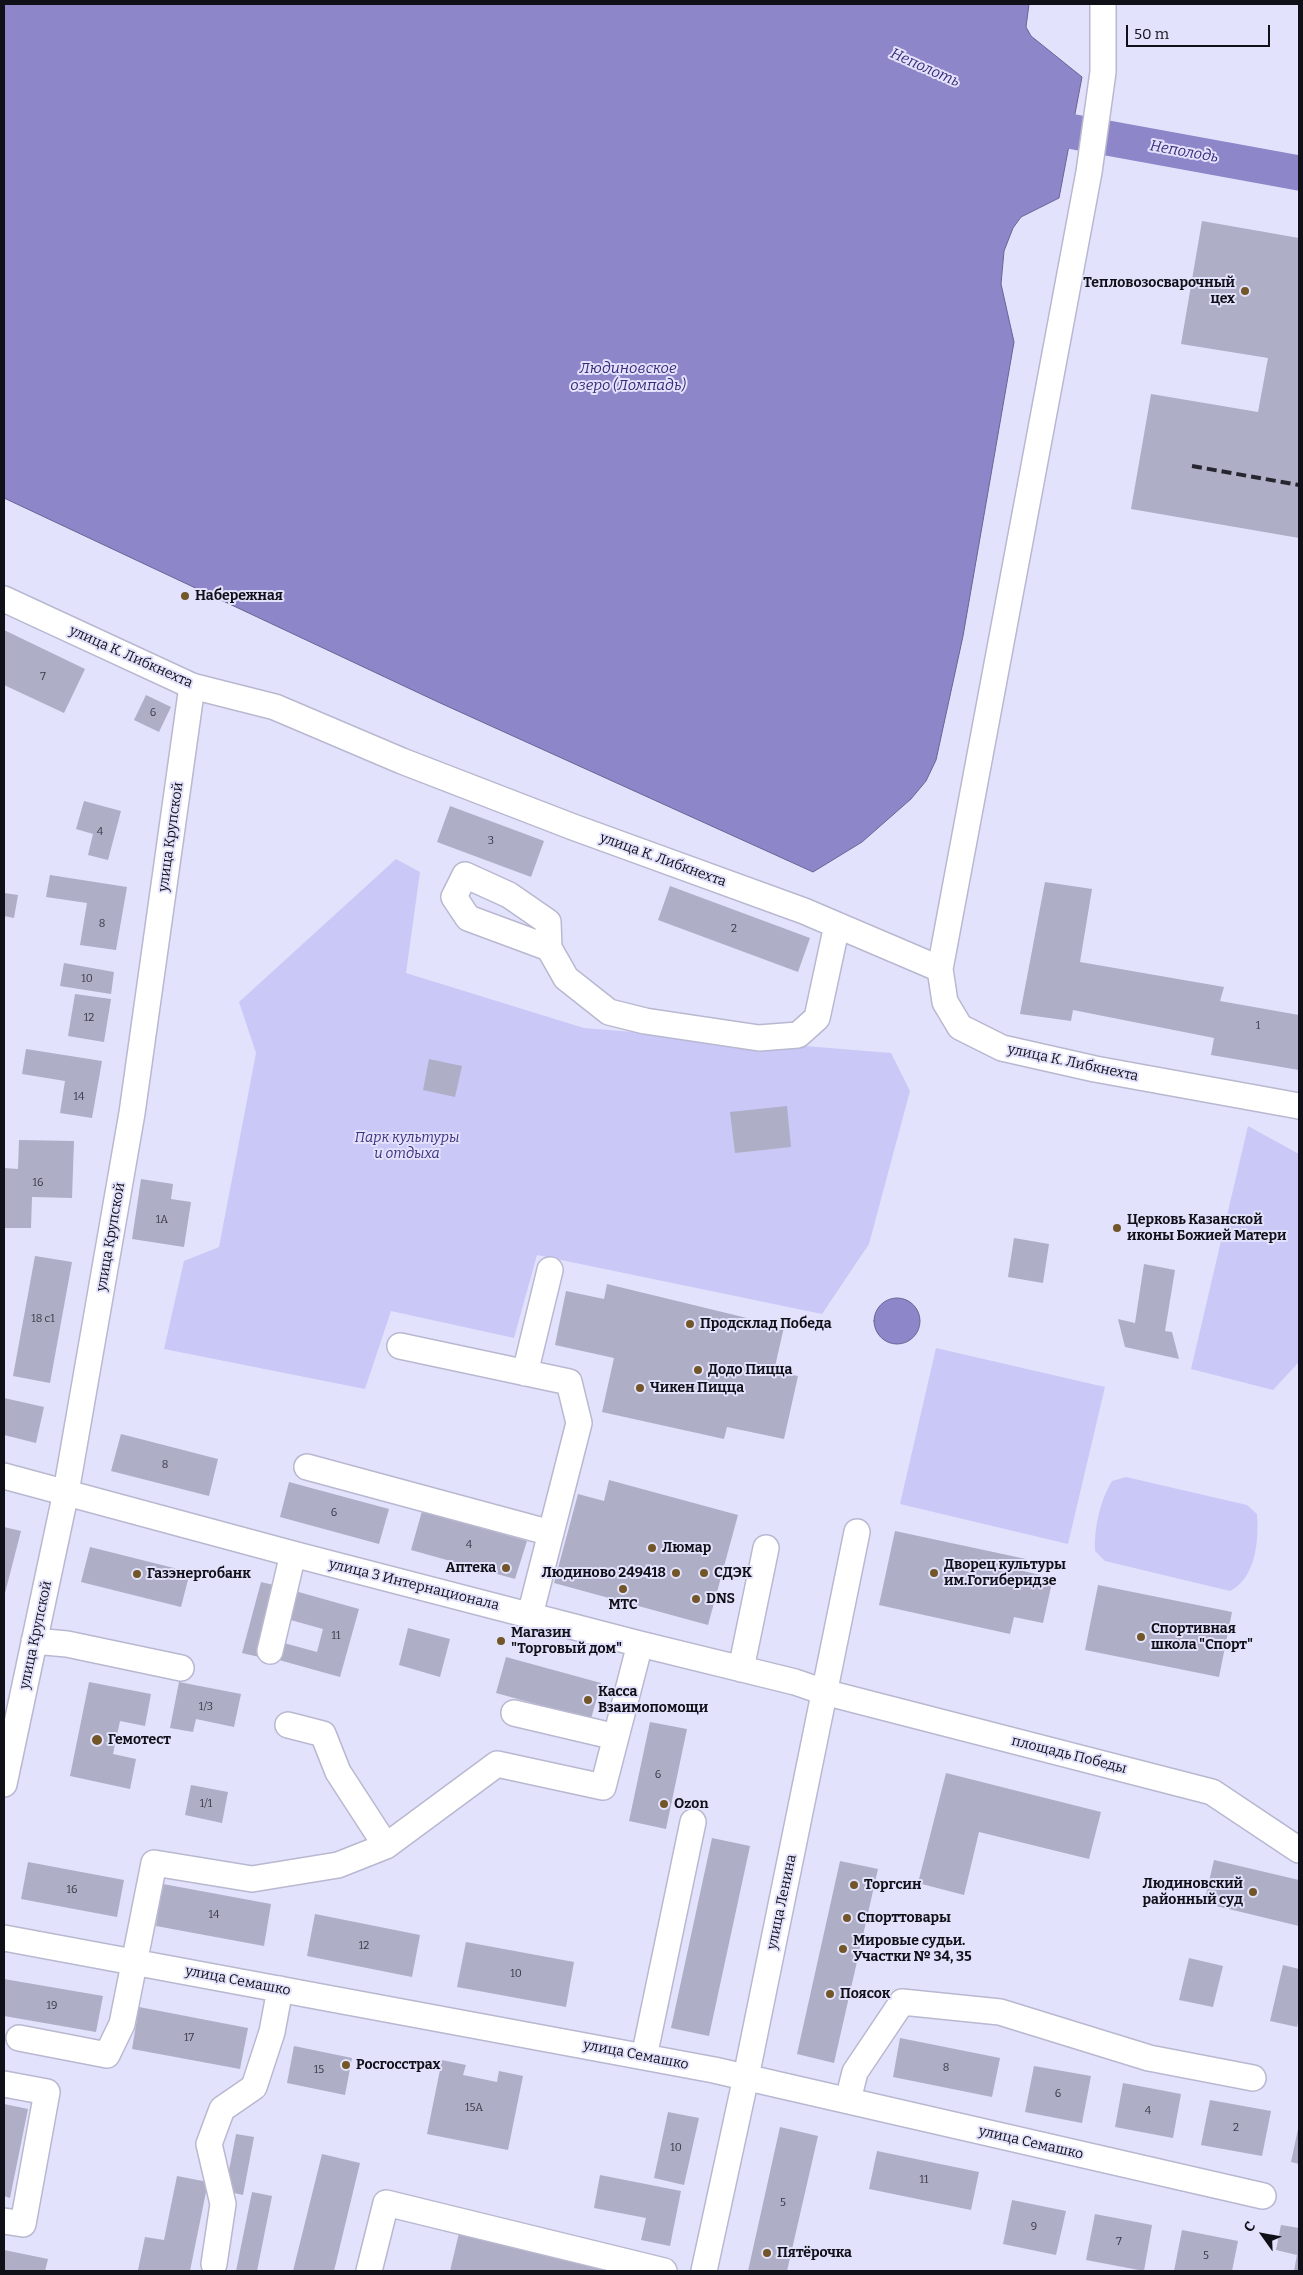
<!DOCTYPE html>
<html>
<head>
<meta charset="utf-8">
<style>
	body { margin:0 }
	#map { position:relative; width:1303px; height:2275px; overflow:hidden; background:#e3e2fc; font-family:Bitter,serif }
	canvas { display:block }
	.frame { position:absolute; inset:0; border:5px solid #101018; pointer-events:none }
	.north { position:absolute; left:1238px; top:2210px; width:50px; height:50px; -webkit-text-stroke:4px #e3e2fc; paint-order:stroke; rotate:302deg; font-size:14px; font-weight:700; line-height:20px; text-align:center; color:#101018 }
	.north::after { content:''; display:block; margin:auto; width:18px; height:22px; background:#101018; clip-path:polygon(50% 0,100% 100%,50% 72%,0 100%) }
	.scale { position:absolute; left:1126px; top:25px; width:144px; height:22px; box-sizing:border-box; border:2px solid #101018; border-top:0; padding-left:6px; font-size:15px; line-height:18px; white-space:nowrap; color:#101018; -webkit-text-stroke:4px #e3e2fc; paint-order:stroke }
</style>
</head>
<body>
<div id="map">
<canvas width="1303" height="2275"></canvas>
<div class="frame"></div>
<div class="north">С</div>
<div class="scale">50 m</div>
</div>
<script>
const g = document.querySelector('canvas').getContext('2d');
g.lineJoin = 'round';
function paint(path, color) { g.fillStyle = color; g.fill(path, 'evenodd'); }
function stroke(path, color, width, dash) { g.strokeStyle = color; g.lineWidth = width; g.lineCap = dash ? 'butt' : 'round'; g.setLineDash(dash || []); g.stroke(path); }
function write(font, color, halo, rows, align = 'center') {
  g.font = font + ' Bitter,serif'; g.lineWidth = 4; g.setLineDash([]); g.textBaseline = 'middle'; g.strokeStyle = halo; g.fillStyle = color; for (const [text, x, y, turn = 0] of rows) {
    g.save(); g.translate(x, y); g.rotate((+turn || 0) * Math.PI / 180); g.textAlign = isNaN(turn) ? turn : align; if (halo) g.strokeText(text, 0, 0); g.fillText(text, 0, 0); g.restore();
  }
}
const green = new Path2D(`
	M 396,859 L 420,872 L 406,973 L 584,1028 L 891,1053 L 910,1091 L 869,1244 L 822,1314 L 537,1255 L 514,1338 L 391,1311 L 365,1389 L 164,1349 L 184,1261 L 219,1247 L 256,1053 L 239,1002 Z
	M 1248,1126 L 1299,1154 L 1299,1362 L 1273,1390 L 1191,1369 Z
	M 936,1348 L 1105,1387 L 1068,1544 L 900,1504 Z
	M 1126,1477 L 1247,1505 L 1257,1514 C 1259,1540 1256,1578 1230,1591 L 1105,1561 L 1095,1551 C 1094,1528 1100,1500 1112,1481 Z`);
const water = new Path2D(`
	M 4,4 L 1029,4 L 1026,27 L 1031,36 L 1082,77 L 1059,198 L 1021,217 L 1013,228 L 1004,251 L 1001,284 L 1014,342 L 963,636 L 936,760 L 926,781 L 911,799 L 862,842 L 813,872 L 438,702 L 4,498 Z
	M874 1321a23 23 0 1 1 46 0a23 23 0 1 1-46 0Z`);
const river = new Path2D(`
	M 1029,113 L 1069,131 L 1299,173`);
const building = new Path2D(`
	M 1202,221 L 1299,238 L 1299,538 L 1131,509 L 1151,394 L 1258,412 L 1268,358 L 1181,344 Z
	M 4,630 L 85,669 L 64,713 L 4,685 Z
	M 146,695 L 171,707 L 159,732 L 134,720 Z
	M 84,801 L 121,811 L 108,860 L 88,855 L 93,834 L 76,829 Z
	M 450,806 L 544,841 L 531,877 L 437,842 Z
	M 50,875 L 127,887 L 116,950 L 80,945 L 87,903 L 46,897 Z
	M 1045,882 L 1092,889 L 1080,962 L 1224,987 L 1220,1001 L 1299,1015 L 1299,1070 L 1211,1055 L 1214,1038 L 1073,1010 L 1071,1021 L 1020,1014 Z
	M 670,886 L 810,938 L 798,972 L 658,920 Z
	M 4,893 L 18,895 L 14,918 L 4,916 Z
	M 64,963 L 114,972 L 111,994 L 60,986 Z
	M 75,994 L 111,999 L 104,1042 L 68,1036 Z
	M 26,1049 L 102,1061 L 92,1118 L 60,1113 L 65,1081 L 22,1074 Z
	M 429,1059 L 462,1066 L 455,1097 L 423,1090 Z
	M 787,1106 L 791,1147 L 735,1153 L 730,1112 Z
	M 19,1140 L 74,1141 L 72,1198 L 32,1197 L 31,1228 L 4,1228 L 4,1168 L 18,1169 Z
	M 141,1179 L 173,1184 L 171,1199 L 191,1202 L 184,1247 L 132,1239 Z
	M 1014,1238 L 1049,1244 L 1043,1283 L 1008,1277 Z
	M 35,1256 L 72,1262 L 50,1383 L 13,1376 Z
	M 1144,1264 L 1175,1270 L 1165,1331 L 1172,1332 L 1179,1359 L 1125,1347 L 1118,1319 L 1135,1323 Z
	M 607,1284 L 784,1327 L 774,1371 L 798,1376 L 784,1439 L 727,1427 L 724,1439 L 602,1412 L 614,1358 L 555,1345 L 566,1291 L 604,1299 Z
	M 4,1398 L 44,1407 L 36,1443 L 4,1435 Z
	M 121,1434 L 218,1459 L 209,1496 L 111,1471 Z
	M 609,1480 L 738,1515 L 708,1625 L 554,1583 L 578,1494 L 604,1501 Z
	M 289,1482 L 389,1509 L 379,1544 L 280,1517 Z
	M 422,1511 L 527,1541 L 515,1579 L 411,1550 Z
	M 4,1527 L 21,1531 L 4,1597 Z
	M 895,1531 L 1026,1559 L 1023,1571 L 1053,1578 L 1043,1623 L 1014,1617 L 1010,1634 L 879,1605 Z
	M 90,1547 L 190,1572 L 181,1607 L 81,1582 Z
	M 261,1582 L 278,1586 L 259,1657 L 242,1653 Z
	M 1098,1585 L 1232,1612 L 1219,1677 L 1085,1650 Z
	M 295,1591 L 359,1609 L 340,1677 L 279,1660 L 284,1643 L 317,1652 L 323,1629 L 287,1619 Z
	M 408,1628 L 450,1639 L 440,1677 L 399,1665 Z
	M 506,1657 L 601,1683 L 591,1719 L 496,1693 Z
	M 89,1682 L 151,1694 L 145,1726 L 120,1721 L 113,1754 L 136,1759 L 130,1789 L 70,1776 Z
	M 179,1682 L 241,1694 L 234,1727 L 196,1719 L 193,1732 L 170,1728 Z
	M 650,1722 L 687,1729 L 666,1829 L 629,1821 Z
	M 946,1773 L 1101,1812 L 1089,1859 L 979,1832 L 964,1895 L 918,1883 Z
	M 191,1785 L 228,1792 L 222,1823 L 185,1815 Z
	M 712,1838 L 750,1846 L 709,2036 L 671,2028 Z
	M 1214,1860 L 1299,1880 L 1299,1926 L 1204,1903 Z
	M 840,1861 L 878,1869 L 834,2063 L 797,2054 Z
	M 28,1862 L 124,1880 L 117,1917 L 21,1899 Z
	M 163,1884 L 271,1904 L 264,1946 L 156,1926 Z
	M 315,1914 L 420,1935 L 412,1977 L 307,1956 Z
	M 466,1942 L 574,1962 L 566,2007 L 457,1987 Z
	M 1189,1958 L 1223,1966 L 1213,2007 L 1179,2000 Z
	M 1283,1965 L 1299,1969 L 1299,2018 L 1297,2027 L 1270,2021 Z
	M 4,1979 L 103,1996 L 96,2032 L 4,2016 Z
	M 139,2007 L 248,2028 L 240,2069 L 132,2049 Z
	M 900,2038 L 1000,2058 L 992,2097 L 893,2077 Z
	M 294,2046 L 352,2058 L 345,2095 L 287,2083 Z
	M 442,2060 L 466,2065 L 463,2075 L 497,2082 L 499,2071 L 523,2076 L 508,2150 L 427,2134 Z
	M 1034,2066 L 1091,2076 L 1082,2123 L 1025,2112 Z
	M 1123,2083 L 1181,2094 L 1173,2138 L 1115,2127 Z
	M 1210,2100 L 1271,2111 L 1262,2156 L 1201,2145 Z
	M 4,2104 L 28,2109 L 10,2198 L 4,2196 Z
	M 668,2112 L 699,2118 L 684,2185 L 654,2178 Z
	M 780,2127 L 818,2136 L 787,2271 L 748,2271 Z
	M 1298,2129 L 1299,2129 L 1299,2164 L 1291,2162 Z
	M 236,2134 L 254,2137 L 243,2195 L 225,2191 Z
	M 877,2151 L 979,2172 L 971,2210 L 869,2189 Z
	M 322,2154 L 360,2163 L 334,2271 L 293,2271 Z
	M 600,2175 L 681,2191 L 670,2246 L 641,2240 L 646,2218 L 594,2208 Z
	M 177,2176 L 208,2182 L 190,2271 L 138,2270 L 145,2237 L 164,2240 Z
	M 252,2192 L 272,2196 L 257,2271 L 236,2271 Z
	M 1012,2200 L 1066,2211 L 1056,2255 L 1003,2244 Z
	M 1095,2214 L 1152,2225 L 1144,2271 L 1086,2260 Z
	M 1281,2225 L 1299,2228 L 1299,2271 L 1294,2271 L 1297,2255 L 1276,2250 Z
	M 1182,2230 L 1238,2241 L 1232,2271 L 1174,2271 Z
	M 459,2233 L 619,2271 L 450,2271 Z
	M 4,2250 L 48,2259 L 45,2271 L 4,2271 Z`);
const minor = new Path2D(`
	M 1103,4 L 1103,72 L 1089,172 L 940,969 L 945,1002 L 960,1027 L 1002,1048 L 1095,1069 L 1299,1106
	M 4,599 L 192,686 L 275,707 L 402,761 L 573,827 L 804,911 L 940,969
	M 549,948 L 468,918 L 454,897 L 465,875 L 509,895 L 548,922 L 549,948 L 566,978 L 609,1012 L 645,1021 L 759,1038 L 798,1035 L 817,1018 L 837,925
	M 400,1346 L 569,1382 L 579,1423 L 530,1615
	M 525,1373 L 550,1270
	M 307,1467 L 551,1533
	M 4,1476 L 293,1554 L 640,1644 L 795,1682 L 824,1692 L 1212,1792 L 1299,1850
	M 34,1641 L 67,1644 L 181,1668
	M 270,1651 L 293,1554
	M 741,1669 L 766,1548
	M 514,1713 L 616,1737
	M 288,1725 L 323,1734 L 338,1772 L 386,1846
	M 4,1784 L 66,1492 L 132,1113 L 192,686
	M 4,1938 L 714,2070 L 1263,2196
	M 19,2038 L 107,2055 L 122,2024 L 154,1863 L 252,1879 L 338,1865 L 386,1846 L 497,1764 L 603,1787 L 640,1644
	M 644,2057 L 693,1822
	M 4,2084 L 47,2092 L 23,2224 L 4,2221
	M 848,2100 L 855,2072 L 902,2002 L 1000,2012 L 1149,2058 L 1253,2078
	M 214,2264 L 223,2204 L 209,2144 L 222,2109 L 254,2087 L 272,2032 L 280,1989
	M 369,2271 L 386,2203 L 664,2271
	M 704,2271 L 746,2077 L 857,1532`);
const rail = new Path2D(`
	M 1192,466 L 1299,485`);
const markers = [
	[1245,291,5,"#725628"],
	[185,596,5,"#725628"],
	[1117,1228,5,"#725628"],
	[690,1324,5,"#725628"],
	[698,1370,5,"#725628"],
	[640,1388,5,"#725628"],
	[652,1548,5,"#725628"],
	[506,1568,5,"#725628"],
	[676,1573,5,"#725628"],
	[704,1573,5,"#725628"],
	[934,1573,5,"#725628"],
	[137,1574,5,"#725628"],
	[623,1589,5,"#725628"],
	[696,1599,5,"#725628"],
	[1141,1637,5,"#725628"],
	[501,1641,5,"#725628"],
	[588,1700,5,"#725628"],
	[97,1740,6,"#725628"],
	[664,1804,5,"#725628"],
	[854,1885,5,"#725628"],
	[1253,1892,5,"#725628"],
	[847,1918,5,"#725628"],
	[843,1949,5,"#725628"],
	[830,1994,5,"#725628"],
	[346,2065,5,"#725628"],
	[767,2253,5,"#725628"]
];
const numberNames = [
	["7",43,677],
	["6",153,713],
	["4",100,832],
	["3",491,841],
	["8",102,924],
	["2",734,929],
	["10",87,979],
	["12",89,1018],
	["1",1258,1026],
	["14",79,1097],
	["16",38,1183],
	["1А",162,1220],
	["18 с1",43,1319],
	["8",165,1465],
	["6",334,1513],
	["4",469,1545],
	["11",336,1636],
	["1/3",206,1707],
	["6",658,1775],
	["1/1",206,1804],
	["16",72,1890],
	["14",214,1915],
	["12",364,1946],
	["10",516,1974],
	["19",52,2006],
	["17",189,2038],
	["8",946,2068],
	["15",319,2070],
	["6",1058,2094],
	["15А",474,2108],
	["4",1148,2111],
	["2",1236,2128],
	["10",676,2148],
	["11",924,2180],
	["5",783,2203],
	["9",1034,2227],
	["7",1119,2242],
	["5",1206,2256]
];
const poiNames = [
	["Тепловозосварочный",1235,283,"right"],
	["цех",1235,299,"right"],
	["Набережная",195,596],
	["Церковь Казанской",1127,1220],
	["иконы Божией Матери",1127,1236],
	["Продсклад Победа",700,1324],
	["Додо Пицца",708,1370],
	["Чикен Пицца",650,1388],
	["Люмар",662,1548],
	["Дворец культуры",944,1565],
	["им.Гогиберидзе",944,1581],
	["Аптека",496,1568,"right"],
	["Людиново 249418",666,1573,"right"],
	["СДЭК",714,1573],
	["Газэнергобанк",147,1574],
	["DNS",706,1599],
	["МТС",623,1605,"center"],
	["Спортивная",1151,1629],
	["школа \"Спорт\"",1151,1645],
	["Магазин",511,1633],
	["\"Торговый дом\"",511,1649],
	["Касса",598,1692],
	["Взаимопомощи",598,1708],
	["Гемотест",108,1740],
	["Ozon",674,1804],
	["Людиновский",1243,1884,"right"],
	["районный суд",1243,1900,"right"],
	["Торгсин",864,1885],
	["Спорттовары",857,1918],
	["Мировые судьи.",853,1941],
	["Участки № 34, 35",853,1957],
	["Поясок",840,1994],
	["Росгосстрах",356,2065],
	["Пятёрочка",777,2253]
];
const streetNames = [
	["улица К. Либкнехта",131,657,24],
	["улица Крупской",171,837,-82],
	["улица К. Либкнехта",663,860,20],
	["улица К. Либкнехта",1073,1063,12],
	["улица Крупской",111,1237,-80],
	["улица 3 Интернационала",414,1585,14],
	["улица Крупской",36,1635,-78],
	["площадь Победы",1069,1755,14],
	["улица Ленина",782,1902,-78],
	["улица Семашко",238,1981,11],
	["улица Семашко",636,2055,11],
	["улица Семашко",1031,2143,13]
];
const parkNames = [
	["Парк культуры",407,1138],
	["и отдыха",407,1154]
];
const waterNames = [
	["Неполоть",925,68,24],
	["Неполодь",1184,152,10],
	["Людиновское",628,369],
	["озеро (Ломпадь)",628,386]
];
paint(green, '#cac8f7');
paint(water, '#8d87c9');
stroke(water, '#686394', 1);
stroke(river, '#8d87c9', 35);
paint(building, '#aeaec6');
stroke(minor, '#b8b8d0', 28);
stroke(minor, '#fff', 25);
stroke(rail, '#262630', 4, [10, 5]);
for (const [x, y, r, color] of markers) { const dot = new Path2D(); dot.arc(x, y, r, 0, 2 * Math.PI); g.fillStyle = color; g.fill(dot); stroke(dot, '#e3e2fc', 2); }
write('11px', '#383844', null, numberNames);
write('bold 14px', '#101018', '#e3e2fc', poiNames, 'left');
write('14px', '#101018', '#e3e2fc', streetNames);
write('italic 14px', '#403180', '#e3e2fc', parkNames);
write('italic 15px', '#3a2b79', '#e3e2fc', waterNames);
</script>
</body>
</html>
